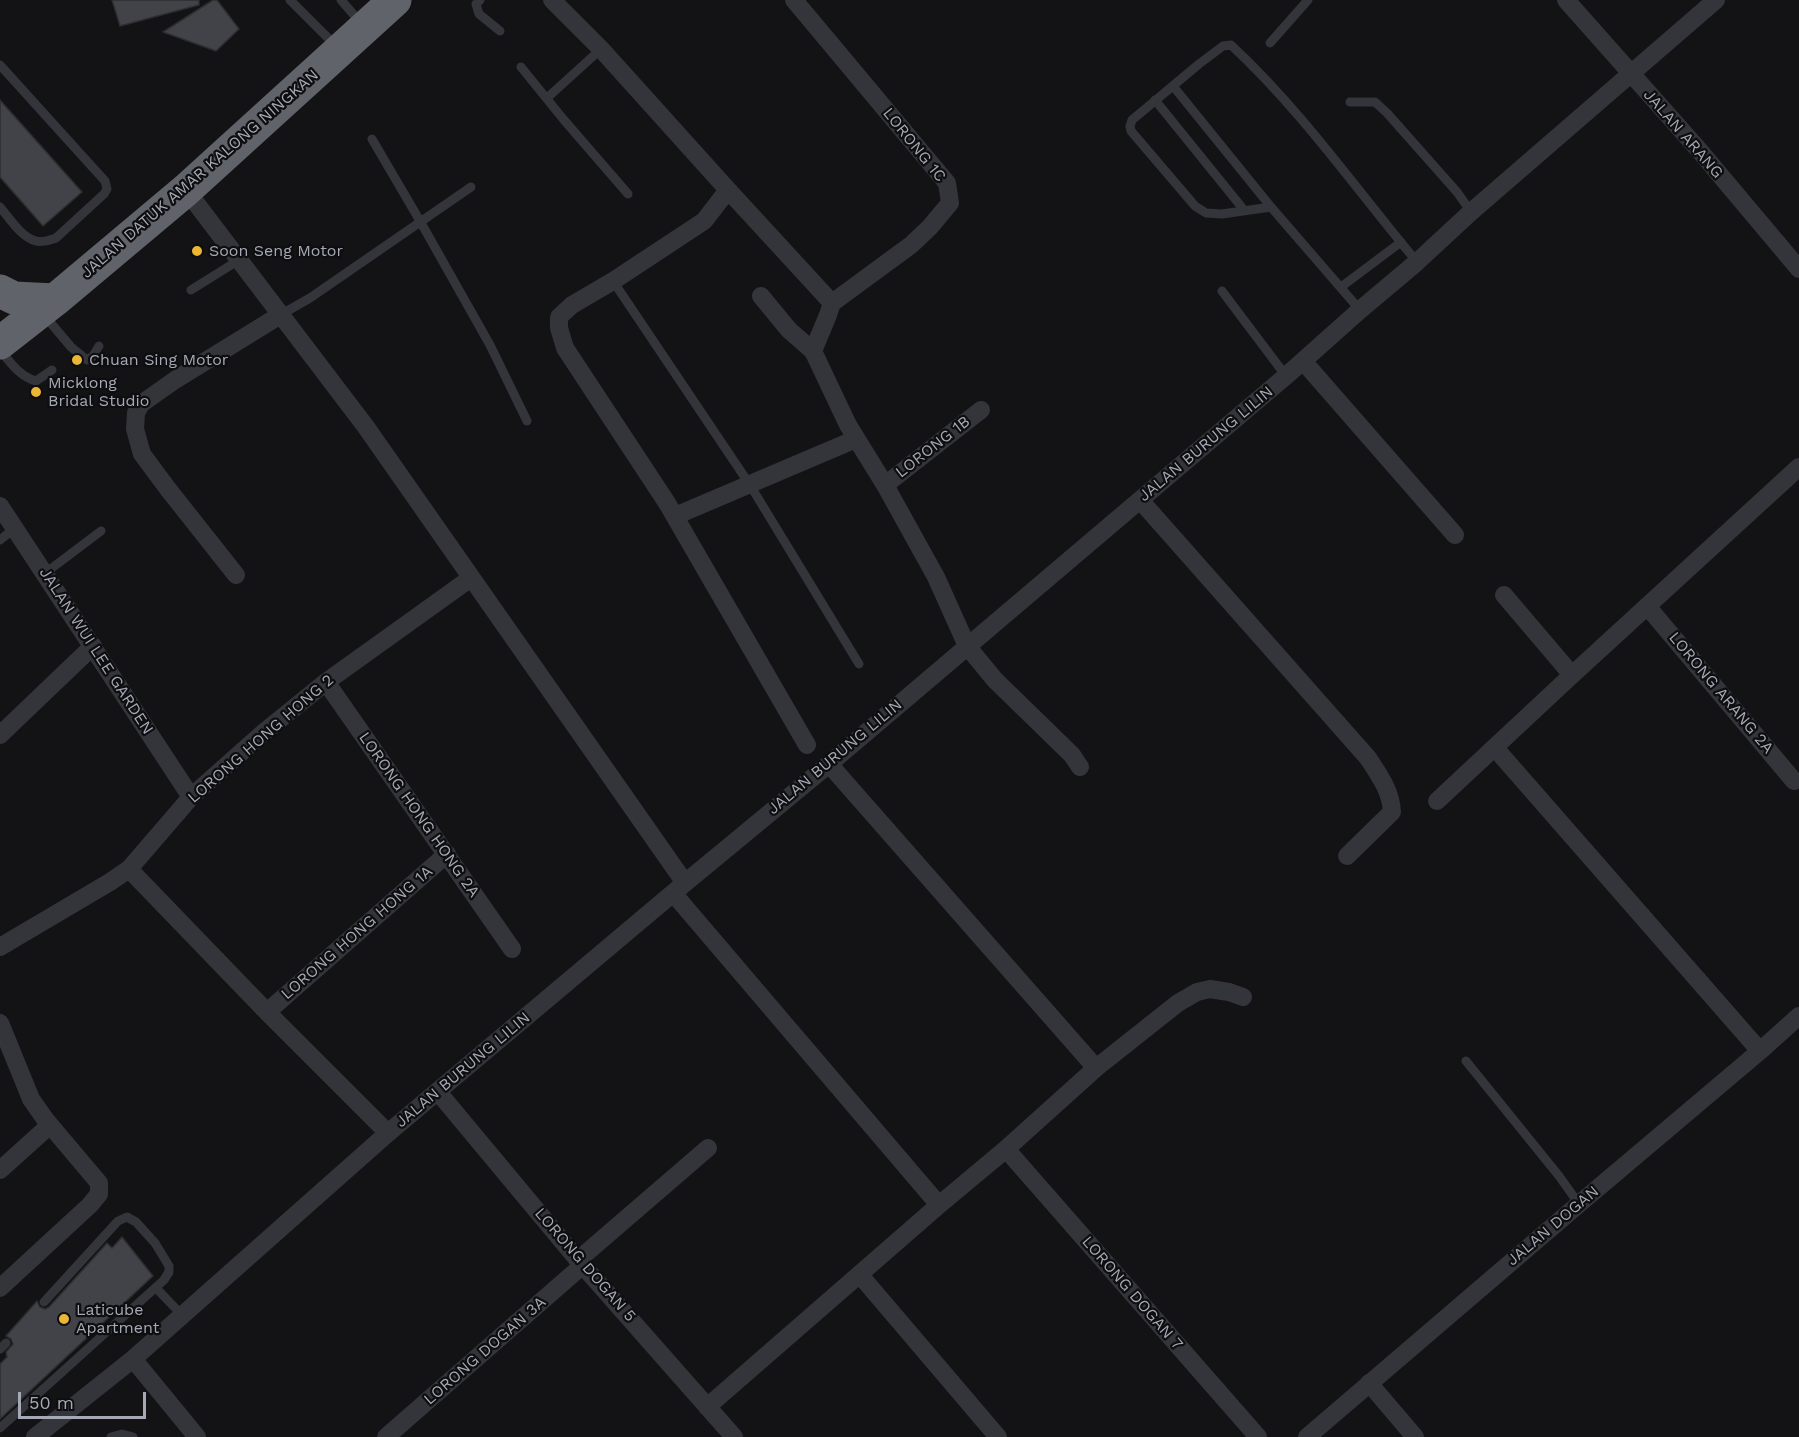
<!DOCTYPE html>
<html>
<head>
<meta charset="utf-8">
<style>
	body { margin:0 }
	#map { position:relative; width:1799px; height:1437px; overflow:hidden; background:#131315; font-family:"Work Sans",sans-serif }
	canvas { display:block }
	.scale { position:absolute; left:18px; top:1392px; width:128px; height:27px; box-sizing:border-box; border:3px solid #a5a9b5; border-top:0; padding-left:8px; font-size:18px; line-height:21px; white-space:nowrap; color:#a5a9b5; -webkit-text-stroke:4px #0e0e10; paint-order:stroke }
</style>
</head>
<body>
<div id="map">
<canvas width="1799" height="1437"></canvas>
<div class="scale">50 m</div>
</div>
<script>
const g = document.querySelector('canvas').getContext('2d');
g.lineJoin = 'round';
function paint(path, color) { g.fillStyle = color; g.fill(path, 'evenodd'); }
function stroke(path, color, width, dash) { g.strokeStyle = color; g.lineWidth = width; g.lineCap = dash ? 'butt' : 'round'; g.setLineDash(dash || []); g.stroke(path); }
function write(font, color, halo, rows, align = 'center') {
  g.font = font + ' "Work Sans",sans-serif'; g.lineWidth = 4.5; g.setLineDash([]); g.textBaseline = 'middle'; g.strokeStyle = halo; g.fillStyle = color; for (const [text, x, y, turn = 0] of rows) {
    g.save(); g.translate(x, y); g.rotate((+turn || 0) * Math.PI / 180); g.textAlign = isNaN(turn) ? turn : align; if (halo) g.strokeText(text, 0, 0); g.fillText(text, 0, 0); g.restore();
  }
}
const building = new Path2D(`
	M 112,0 L 199,0 L 199,5 L 120,26 Z
	M 213,0 L 217,0 L 239,29 L 216,51 L 163,32 Z
	M 0,100 L 82,192 L 43,226 L 0,177 Z
	M 122,1237 L 153,1276 L 0,1419 L 0,1364 L 7,1357 L 6,1352 L 13,1344 L 11,1339 L 6,1336 L 37,1301 L 40,1307 L 45,1309 L 49,1307 L 107,1243 L 112,1248 Z`);
const lane = new Path2D(`
	M 290,0 L 337,47
	M 341,0 L 361,23
	M 480,0 L 476,4 L 479,14 L 500,31
	M 1270,43 L 1308,0
	M 0,65 L 105,181 L 107,189 L 104,194 L 56,238 C 50,240 42,243 36,241 C 22,238 9,218 0,207
	M 521,67 L 564,120 L 628,194
	M 1173,86 L 1271,207 L 1360,310
	M 547,98 L 601,49
	M 1155,100 L 1244,210
	M 1350,102 L 1375,102 L 1387,113 L 1457,192 L 1471,212
	M 372,139 L 420,221 L 490,345 L 527,421
	M 1271,207 L 1222,214 L 1206,213 L 1195,206 L 1131,131 L 1130,126 L 1132,120 L 1199,64 L 1223,46 L 1231,45 C 1301,110 1356,189 1417,262
	M 613,281 L 750,485 L 859,664
	M 1341,287 L 1401,242
	M 191,290 L 239,260
	M 1222,291 L 1286,376
	M 282,314 L 310,298 L 471,187
	M 44,315 L 71,347 L 87,360 L 93,356 L 99,346
	M 0,350 C 11,363 19,376 36,381 L 52,370
	M 0,540 L 15,528
	M 44,574 L 101,531
	M 1466,1061 L 1559,1176 L 1579,1204
	M 156,1288 L 182,1315
	M 0,1349 L 6,1343
	M 0,1428 L 164,1280 L 169,1272 L 169,1266 L 155,1243 L 136,1222 L 127,1217 L 118,1221 L 44,1302
	M 111,1437 L 122,1434 L 133,1437`);
const street = new Path2D(`
	M 552,0 L 601,49 L 728,190 L 832,303
	M 794,0 L 947,183 L 950,203 L 930,227 L 911,245 L 832,303
	M 1566,0 L 1699,150 L 1799,269
	M 186,190 L 366,427 L 685,883
	M 728,190 L 704,221 L 613,281 L 572,305 L 559,317 L 559,328 L 565,348 L 667,503 L 807,745
	M 761,296 L 789,330 L 813,351
	M 832,303 L 828,315 L 813,351 L 848,425 L 885,485 L 936,577 L 967,646 L 995,680 L 1072,755 L 1080,767
	M 1303,361 L 1455,535
	M 885,485 L 981,410
	M 1140,500 L 1368,758 C 1379,775 1391,791 1392,812 L 1347,856
	M 0,506 L 191,797
	M 675,516 L 856,439
	M 236,575 L 168,489 L 142,454 L 135,429 L 136,413 L 141,404 L 175,380 L 282,314
	M 1504,595 L 1572,675
	M 1647,606 L 1794,781
	M 326,682 L 512,949
	M 0,735 L 93,646
	M 1495,748 L 1760,1051
	M 829,764 L 1096,1068
	M 1437,801 L 1572,675 L 1799,467
	M 129,869 L 267,1012 L 388,1133
	M 673,893 L 939,1205
	M 0,947 L 110,882 L 129,869 L 191,797 L 263,733 L 326,682 L 471,578
	M 267,1012 L 447,854
	M 0,1023 L 31,1099 L 45,1119 L 99,1183 L 99,1194 L 90,1205 L 0,1288
	M 438,1092 L 578,1260 L 734,1437
	M 1006,1149 L 1258,1437
	M 0,1170 L 50,1125
	M 578,1260 L 708,1148
	M 860,1275 L 998,1437
	M 133,1359 L 197,1437
	M 1369,1383 L 1415,1437
	M 707,1407 L 939,1205 L 1006,1149 L 1096,1068 L 1178,1003 L 1197,992 L 1210,989 L 1229,992 L 1243,997
	M 35,1437 L 133,1359 L 388,1133 L 685,883 L 829,764 L 1286,376 L 1360,310 L 1417,262 L 1471,212 L 1716,0
	M 386,1437 L 583,1265
	M 1307,1437 L 1579,1204 L 1760,1051 L 1799,1016`);
const highway = new Path2D(`
	M 0,291 L 14,298 L 55,300
	M 0,343 L 55,300 L 186,190 L 395,0`);
const markers = [
	[197,251,6,"#ebb635"],
	[77,360,6,"#ebb635"],
	[36,392,6,"#ebb635"],
	[64,1319,6,"#ebb635"]
];
const streetNames = [
	["JALAN ARANG",1683,134,49],
	["LORONG 1C",914,145,51],
	["JALAN DATUK AMAR KALONG NINGKAN",200,174,-41],
	["JALAN BURUNG LILIN",1206,444,-40],
	["LORONG 1B",933,447,-38],
	["JALAN WUI LEE GARDEN",96,651,57],
	["LORONG ARANG 2A",1721,693,50],
	["LORONG HONG HONG 2",261,739,-41],
	["JALAN BURUNG LILIN",835,757,-40],
	["LORONG HONG HONG 2A",419,815,55],
	["LORONG HONG HONG 1A",357,933,-41],
	["JALAN BURUNG LILIN",463,1070,-40],
	["JALAN DOGAN",1553,1226,-40],
	["LORONG DOGAN 5",585,1265,49],
	["LORONG DOGAN 7",1132,1293,49],
	["LORONG DOGAN 3A",485,1351,-41]
];
const poiNames = [
	["Soon Seng Motor",209,251],
	["Chuan Sing Motor",89,360],
	["Micklong",48,383],
	["Bridal Studio",48,401],
	["Laticube",76,1310],
	["Apartment",76,1328]
];
paint(building, '#424348');
stroke(building, '#2e2d31', 1.5);
stroke(lane, '#34353a', 9);
stroke(street, '#34353a', 18);
stroke(highway, '#61636b', 33);
for (const [x, y, r, color] of markers) { const dot = new Path2D(); dot.arc(x, y, r, 0, 2 * Math.PI); g.fillStyle = color; g.fill(dot); stroke(dot, '#0e0e10', 2); }
write('16px', '#a5a9b5', '#0e0e10', streetNames);
write('16px', '#a5a9b5', '#0e0e10', poiNames, 'left');
</script>
</body>
</html>
